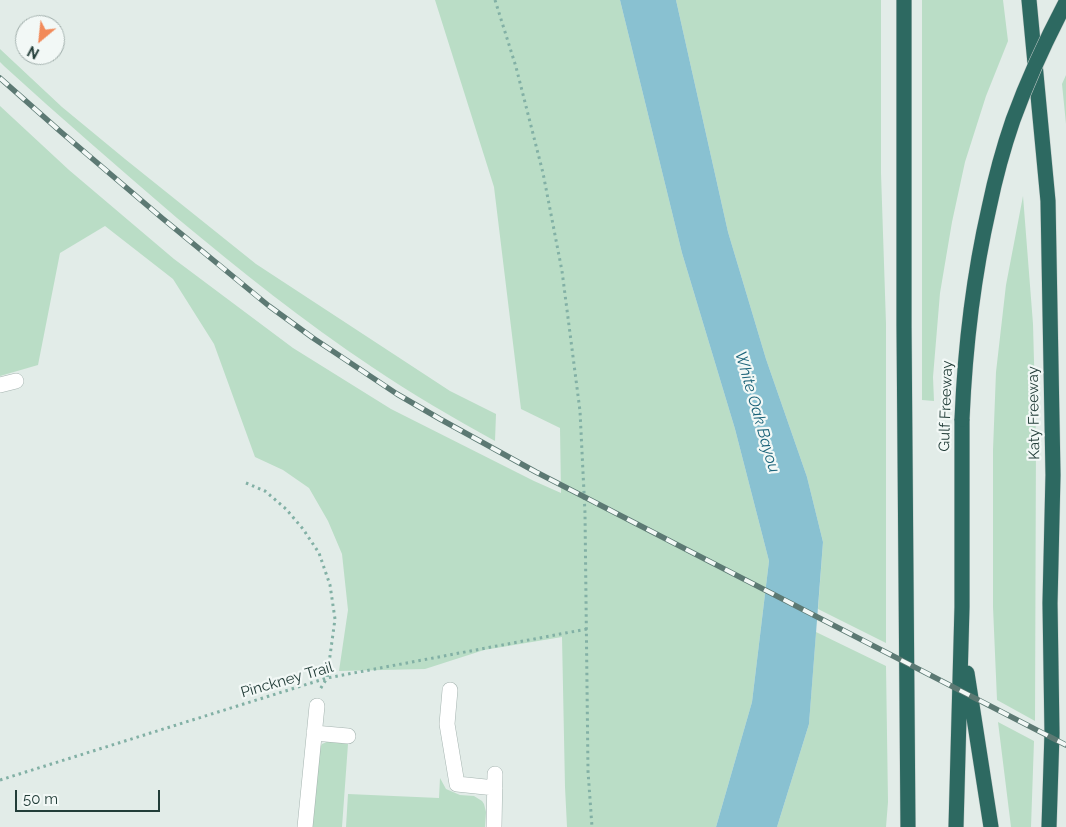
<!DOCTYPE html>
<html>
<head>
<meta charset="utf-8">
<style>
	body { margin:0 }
	#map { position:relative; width:1066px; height:827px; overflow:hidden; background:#e2ece8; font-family:Raleway,sans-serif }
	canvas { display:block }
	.north { position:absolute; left:15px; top:15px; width:50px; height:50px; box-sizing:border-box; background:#f2f8f6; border:1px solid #9fadaa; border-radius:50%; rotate:208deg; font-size:14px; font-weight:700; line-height:20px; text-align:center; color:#223d38 }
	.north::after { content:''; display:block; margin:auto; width:18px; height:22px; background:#f28a59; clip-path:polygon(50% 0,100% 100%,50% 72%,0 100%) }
	.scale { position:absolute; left:15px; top:790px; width:145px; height:22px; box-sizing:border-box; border:2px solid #223d38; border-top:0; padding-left:6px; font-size:15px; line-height:18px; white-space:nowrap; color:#223d38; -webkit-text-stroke:4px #f2f8f6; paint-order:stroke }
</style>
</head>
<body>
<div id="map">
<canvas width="1066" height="827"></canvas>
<div class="north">N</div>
<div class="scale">50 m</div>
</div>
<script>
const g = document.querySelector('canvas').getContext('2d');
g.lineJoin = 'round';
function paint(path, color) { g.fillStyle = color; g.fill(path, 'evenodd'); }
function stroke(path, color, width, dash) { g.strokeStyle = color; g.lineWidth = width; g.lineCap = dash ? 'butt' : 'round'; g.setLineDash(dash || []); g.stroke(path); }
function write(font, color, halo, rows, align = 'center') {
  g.font = font + ' Raleway,sans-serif'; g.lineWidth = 4.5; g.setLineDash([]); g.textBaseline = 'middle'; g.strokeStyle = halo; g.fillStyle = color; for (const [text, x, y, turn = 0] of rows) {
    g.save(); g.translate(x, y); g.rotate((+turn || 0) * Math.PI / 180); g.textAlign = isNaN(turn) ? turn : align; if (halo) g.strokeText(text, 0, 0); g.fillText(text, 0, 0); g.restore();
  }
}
const green = new Path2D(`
	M 435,0 L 620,0 L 682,253 L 735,429 L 769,561 L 752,702 L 716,827 L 567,827 L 565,787 L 562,637 L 484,650 L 425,669 L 339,671 L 348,610 L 342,554 L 328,521 L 309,488 L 283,470 L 255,457 L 214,344 L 173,279 L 105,226 L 60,253 L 38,365 L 0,376 L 0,106 L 69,170 L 174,259 L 293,348 L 391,409 L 534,481 L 561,493 L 560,428 L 521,409 L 494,187 Z
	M 676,0 L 881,0 L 881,173 L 886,324 L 886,643 L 818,609 L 823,542 L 807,477 L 766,359 L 728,232 Z
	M 922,0 L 1003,0 L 1008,41 L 986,96 L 965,162 L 952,222 L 940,293 L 933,377 L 934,401 L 922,400 Z
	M 0,49 L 62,107 L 125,159 L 256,264 L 450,391 L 496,414 L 495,441 C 453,418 412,394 372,367 C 304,322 240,270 177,218 C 119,168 61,118 4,66 L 0,62 Z
	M 1066,75 L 1066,124 L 1062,84 Z
	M 1023,196 L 1033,324 L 1036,436 L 1035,721 L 997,700 L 993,607 L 993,450 L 996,372 L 1006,285 Z
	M 816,632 L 886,666 L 888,802 L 886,827 L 777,827 L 809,724 Z
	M 998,722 L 1034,741 L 1031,827 L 1011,827 Z
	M 329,741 L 348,744 L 342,827 L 312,827 L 320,748 L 322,744 Z
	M 440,778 L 446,789 L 460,795 L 474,796 L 482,801 L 484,804 L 486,812 L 485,827 L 346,827 L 348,794 L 439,798 Z`);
const water = new Path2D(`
	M 620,0 L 676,0 L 728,232 L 766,359 L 807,477 L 823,542 L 809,724 L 777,827 L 716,827 L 752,702 L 769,561 L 735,429 L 682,253 Z`);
const path = new Path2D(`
	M 495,0 L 516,67 L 543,173 L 562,271 L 580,411 L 585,513 L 588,771 L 592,827
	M 246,483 L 265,491 L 286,509 L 303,529 L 319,553 L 330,585 L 335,619 L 327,678 L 319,691
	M 0,780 L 327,678 L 587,629`);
const minor = new Path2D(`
	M 0,385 L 16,381
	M 450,690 L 447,724 L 457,784 L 495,788
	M 314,733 L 348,736
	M 305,827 L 317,706
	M 494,827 L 495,774`);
const highway = new Path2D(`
	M 904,0 L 904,326 L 908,827
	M 1029,0 L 1048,201 L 1053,475 L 1050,603 L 1052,733 L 1049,827
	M 967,673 L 991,827
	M 956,827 L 962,607 L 962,419`);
const rail = new Path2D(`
	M 0,78 L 61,132 L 162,218 L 269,306 L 313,338 L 397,394 L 440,419 L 536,472 L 1066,745`);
const highwayBridge = new Path2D(`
	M 962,419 C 965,348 973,278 989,208 C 995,179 1003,149 1013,120 C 1028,79 1046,40 1066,2`);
const streetNames = [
	["Gulf Freeway",946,406,-88],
	["Katy Freeway",1034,413,-91],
	["Pinckney Trail",287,680,-16]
];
const waterNames = [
	["White Oak Bayou",757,412,74]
];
paint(green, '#baddc6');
paint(water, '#89c1d1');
stroke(minor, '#a5b4b0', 16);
stroke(highway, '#c1c9c7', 16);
stroke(path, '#82b0a5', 3, [2.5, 4]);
stroke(minor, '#fff', 15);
stroke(highway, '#2d6961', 15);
stroke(rail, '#5c7973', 5.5);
stroke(rail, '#f2f8f6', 4, [11]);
stroke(highwayBridge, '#c1c9c7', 16, []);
stroke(highwayBridge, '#2d6961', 15);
write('15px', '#223d38', '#f2f8f6', streetNames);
write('italic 16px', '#1b6379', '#f2f8f6', waterNames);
</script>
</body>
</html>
